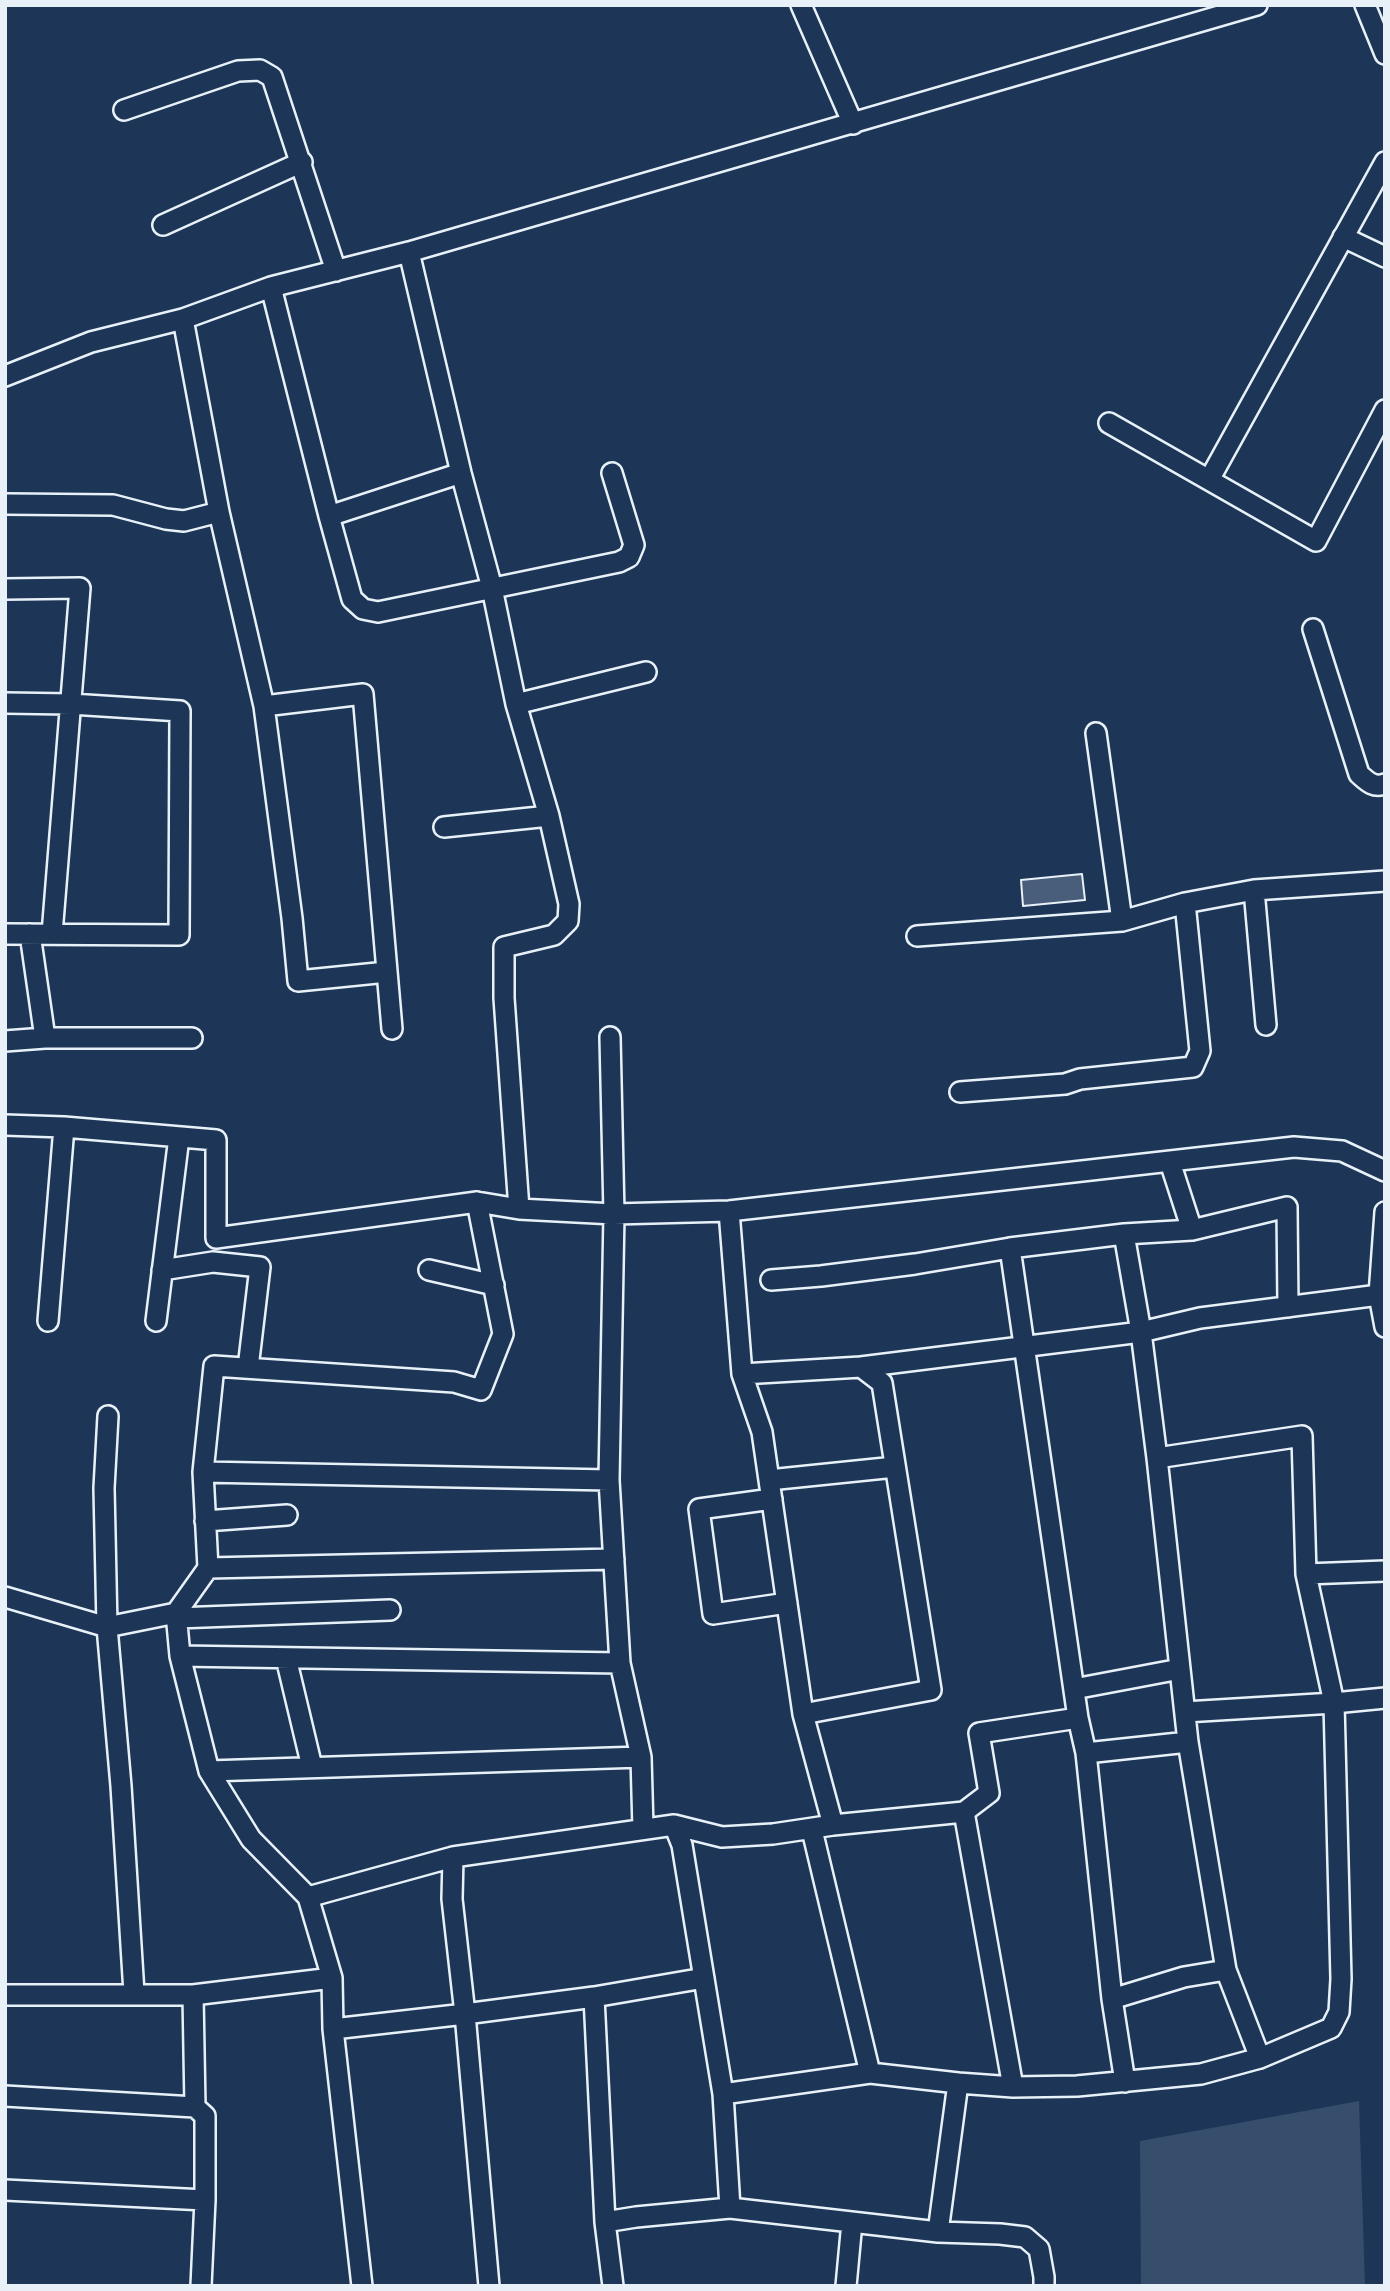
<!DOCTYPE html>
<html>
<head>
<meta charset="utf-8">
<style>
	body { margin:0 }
	#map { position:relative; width:1390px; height:2291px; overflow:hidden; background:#1d3557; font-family:Caveat,sans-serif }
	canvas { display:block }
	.frame { position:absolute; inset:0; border:7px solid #e8f1f8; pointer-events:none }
</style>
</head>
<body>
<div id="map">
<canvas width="1390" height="2291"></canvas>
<div class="frame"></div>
</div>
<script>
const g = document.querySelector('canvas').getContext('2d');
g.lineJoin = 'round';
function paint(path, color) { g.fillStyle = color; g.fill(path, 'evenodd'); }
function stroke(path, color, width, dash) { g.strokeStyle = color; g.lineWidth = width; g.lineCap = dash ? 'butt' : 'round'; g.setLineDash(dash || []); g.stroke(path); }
const green = new Path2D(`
	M 1359,2101 L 1365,2286 L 1141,2286 L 1140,2141 Z`);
const building = new Path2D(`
	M 1082,874 L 1085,900 L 1023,906 L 1021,880 Z`);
const minor = new Path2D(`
	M 801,5 L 853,124
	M 1365,5 L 1385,54
	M 124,110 L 238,71 L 260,70 L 272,77 L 336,271
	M 163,225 L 302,162
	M 1343,237 L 1385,257
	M 271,287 L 329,516 L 352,599 L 363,609 L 378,612 L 619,562 L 629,557 L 634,545 L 612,473
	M 183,319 L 219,512 L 264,706 L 292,918 L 298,981 L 387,972
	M 5,376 L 91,342 L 183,319 L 271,287 L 409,252 L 1257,5
	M 1109,423 L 1316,541 L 1385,410
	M 1209,480 L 1385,162
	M 5,504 L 113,505 L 166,519 L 184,521 L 219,512
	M 329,516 L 461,473
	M 5,589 L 80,588 L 52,934
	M 1313,629 L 1359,774 C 1367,781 1373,788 1385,784
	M 5,703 L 71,704 L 180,711 L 179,935 L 5,934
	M 516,704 L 646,672
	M 264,706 L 363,694 L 392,1029
	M 1096,733 L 1122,921 L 1185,903 L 1254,890 L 1385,881
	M 444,827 L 549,816
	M 1254,890 L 1266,1025
	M 30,934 L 45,1038
	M 917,936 L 1122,921
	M 610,1037 L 614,1214 L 609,1480 L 620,1663 L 641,1757 L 643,1829
	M 5,1041 L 45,1038 L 192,1038
	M 960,1092 L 1065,1084 L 1080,1079 L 1193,1067 L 1200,1051 L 1185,903
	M 5,1125 L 64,1127 L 216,1140 L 216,1238 L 477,1202 L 519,1209 L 504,998 L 504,947 L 554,935 L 568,921 L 569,904 L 549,816 L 516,704 L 492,588 L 461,473 L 409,252
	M 1170,1162 L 1192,1230 L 1124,1234 L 1141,1332 L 1157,1458 L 1188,1742 L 1226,1970 L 1260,2058
	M 519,1209 L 614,1214 L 729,1211 L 1294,1147 L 1342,1151 L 1385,1171
	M 729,1211 L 742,1374 L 762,1432 L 803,1714
	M 1192,1230 L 1287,1207 L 1288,1307
	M 1010,1248 L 1078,1718 L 1086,1753 L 1112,1999 L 1125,2082
	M 162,1270 L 213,1262 L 260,1267 L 248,1368
	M 429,1270 L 494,1285
	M 771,1280 L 821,1276 L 915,1264 L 1010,1248 L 1124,1234
	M 1379,1295 L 1385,1212
	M 48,1321 L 64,1127
	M 156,1321 L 179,1137
	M 742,1374 L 861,1367 L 1141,1332 L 1200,1318 L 1379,1295 L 1385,1327
	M 108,1416 L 104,1488 L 107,1627 L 121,1786 L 134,1993
	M 1157,1458 L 1302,1436 L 1306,1574 L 1334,1703 L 1385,1698
	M 203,1472 L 609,1480
	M 769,1480 L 895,1467
	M 772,1499 L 699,1509 L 713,1614 L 787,1603
	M 205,1521 L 287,1515
	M 208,1568 L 614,1559
	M 1306,1574 L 1385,1571
	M 5,1597 L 107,1627 L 176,1613 L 180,1656 L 209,1771 L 251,1839 L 308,1897 L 453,1857 L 674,1825 L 682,1845 L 723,2094 L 730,2208 L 636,2217 L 605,2222
	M 176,1613 L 208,1568 L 203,1472 L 214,1366 L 454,1382 L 481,1390 L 503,1334 L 477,1202
	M 177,1618 L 390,1610
	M 180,1656 L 620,1663
	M 286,1658 L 312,1767
	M 1074,1689 L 1180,1669
	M 1086,1753 L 1188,1742
	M 209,1771 L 641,1757
	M 964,1812 L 1013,2087
	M 674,1825 L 722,1837 L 773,1834 L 833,1825 L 964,1812 L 989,1793 L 979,1733 L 1078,1718
	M 833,1825 L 803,1714 L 931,1690 L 882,1383 L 861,1367
	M 812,1830 L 870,2073
	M 308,1897 L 332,1978 L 333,2029 L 362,2286
	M 5,1995 L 193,1995 L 332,1978
	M 193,1995 L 195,2107
	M 594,1997 L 605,2222 L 613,2286
	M 1112,1999 L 1184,1977 L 1226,1970
	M 333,2029 L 465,2014 L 452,1899 L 453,1857
	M 723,2094 L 870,2073 L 958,2083
	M 5,2096 L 195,2107 L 205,2116 L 205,2200 L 201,2286
	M 5,2190 L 205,2200
	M 730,2208 L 938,2232 L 1000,2234 L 1025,2237 L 1039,2249 L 1044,2277 L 1044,2286
	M 938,2232 L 958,2083 L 1013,2087 L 1077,2086 L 1201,2074 L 1260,2058 L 1331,2028 L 1339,2012 L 1341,1979 L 1334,1703 L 1185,1712
	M 489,2286 L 465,2014 L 594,1997 L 704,1978
	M 846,2286 L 852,2222`);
paint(green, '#374d6c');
paint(building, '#495e7a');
stroke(building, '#e8f1f8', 2);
stroke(minor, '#e8f1f8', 24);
stroke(minor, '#1d3557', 19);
</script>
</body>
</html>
